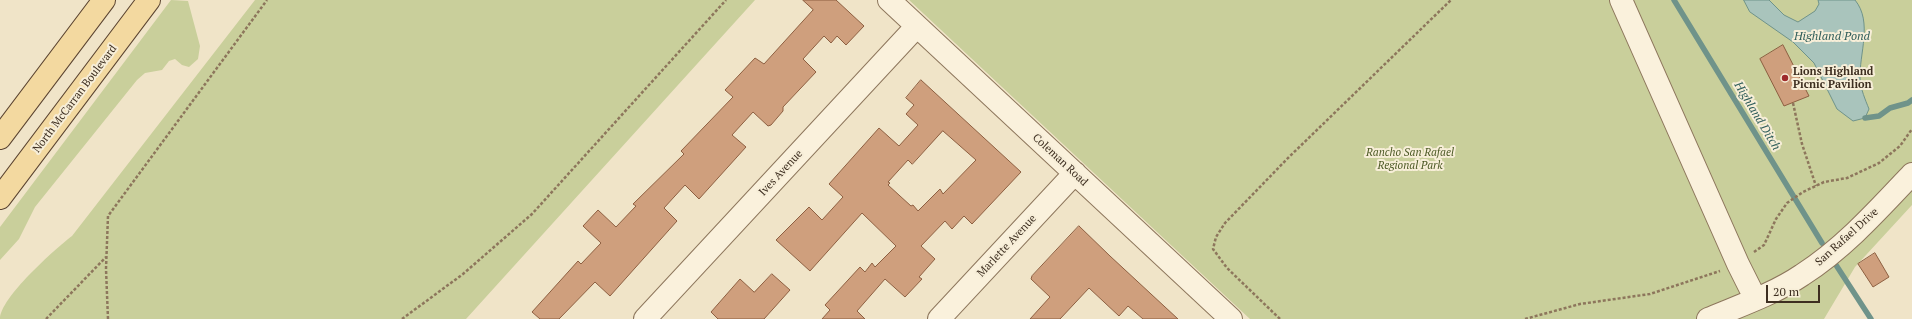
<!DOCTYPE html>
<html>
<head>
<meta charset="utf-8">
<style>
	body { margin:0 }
	#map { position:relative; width:1912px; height:319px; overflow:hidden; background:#f0e4c8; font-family:"PT Serif",serif }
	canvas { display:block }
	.scale { position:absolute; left:1766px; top:285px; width:54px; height:18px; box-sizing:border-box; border:2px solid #3d2e20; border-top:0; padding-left:5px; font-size:12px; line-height:14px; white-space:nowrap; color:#3d2e20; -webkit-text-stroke:3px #f7eed8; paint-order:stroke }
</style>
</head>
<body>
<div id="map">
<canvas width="1912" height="319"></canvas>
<div class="scale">20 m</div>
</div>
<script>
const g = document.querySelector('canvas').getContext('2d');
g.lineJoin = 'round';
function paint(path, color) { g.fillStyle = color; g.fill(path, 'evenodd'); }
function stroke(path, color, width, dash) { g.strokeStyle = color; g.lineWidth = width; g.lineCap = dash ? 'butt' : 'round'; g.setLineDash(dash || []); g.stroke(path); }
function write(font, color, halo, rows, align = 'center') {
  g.font = font + ' "PT Serif",serif'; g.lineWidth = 4; g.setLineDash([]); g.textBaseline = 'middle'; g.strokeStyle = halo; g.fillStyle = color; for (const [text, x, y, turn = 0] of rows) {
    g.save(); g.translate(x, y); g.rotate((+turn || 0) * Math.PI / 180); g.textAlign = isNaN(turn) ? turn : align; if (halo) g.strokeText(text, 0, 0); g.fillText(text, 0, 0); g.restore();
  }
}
const green = new Path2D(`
	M 171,0 L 188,1 L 200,46 L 198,59 L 189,67 L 182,65 L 175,59 L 169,61 L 162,70 L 145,73 L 137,80 L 35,207 L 19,239 L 0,260 L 0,227 Z
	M 255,0 L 755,0 L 466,319 L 0,319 C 0,298 55,249 72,236 Z
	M 909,0 L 1912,0 L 1912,205 L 1855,267 L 1824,319 L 1250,319 Z`);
const water = new Path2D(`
	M 1744,0 L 1769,0 L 1784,15 L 1798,22 L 1815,11 L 1819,4 L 1818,0 L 1855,0 C 1873,22 1859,54 1860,79 C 1861,90 1865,99 1869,109 L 1865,118 L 1853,121 L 1837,109 L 1814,63 L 1793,42 L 1750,12 Z`);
const stream = new Path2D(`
	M 1674,0 L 1822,243
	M 1865,118 L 1879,116 L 1890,108 L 1908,103 L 1912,100
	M 1836,265 L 1871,319`);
const building = new Path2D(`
	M 803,0 L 836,0 L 864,26 L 846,45 L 837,36 L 831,43 L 824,36 L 803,59 L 816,72 L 783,107 L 783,111 L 771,125 L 768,126 L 753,112 L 732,135 L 746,147 L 699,199 L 685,185 L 664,208 L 677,221 L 610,296 L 595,282 L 559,319 L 540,319 L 532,312 L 578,261 L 581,264 L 601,243 L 583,226 L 598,210 L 616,227 L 636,206 L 633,204 L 684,154 L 681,151 L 733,97 L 725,90 L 755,58 L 764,64 L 813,10 Z
	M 1783,45 L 1809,96 L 1784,106 L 1760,59 Z
	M 921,80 L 1021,172 L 972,224 L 964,216 L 952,229 L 945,221 L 921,246 L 935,259 L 919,277 L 922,279 L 905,297 L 885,279 L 857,311 L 865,319 L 822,319 L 830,310 L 825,305 L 860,267 L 865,272 L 872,263 L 875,267 L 896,246 L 862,213 L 810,271 L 776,240 L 809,207 L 822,220 L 843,197 L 829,184 L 879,128 L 899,146 L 918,125 L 906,114 L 914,105 L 906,98 ZM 943,131 L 976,160 L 943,194 L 940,189 L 918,211 L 913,205 L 911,206 L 888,185 L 890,183 L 888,182 L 908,160 L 912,164 Z
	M 1079,226 L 1110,256 L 1178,319 L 1143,319 L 1128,306 L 1119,316 L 1089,288 L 1060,319 L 1030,319 L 1050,297 L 1031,279 L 1032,276 Z
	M 1875,253 L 1889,277 L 1873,287 L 1858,264 Z
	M 772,274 L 790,290 L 764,319 L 718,319 L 711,312 L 740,279 L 754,292 Z`);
const path = new Path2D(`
	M 1793,103 L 1802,144 L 1816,186
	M 1754,252 L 1764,245 L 1776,219 L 1787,203 L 1803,192 L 1824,182 L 1847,178 L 1879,163 L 1900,146 L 1912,129
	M 46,319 L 106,257
	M 108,319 L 106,269 L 108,216 L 267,0
	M 402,319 L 463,274 L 532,214 L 726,0
	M 1280,319 L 1227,268 L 1213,249 L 1216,237 L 1225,223 L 1288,158 L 1451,0
	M 1525,319 L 1580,304 L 1650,294 L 1720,271`);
const minor = new Path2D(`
	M 889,0 L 1231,319
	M 1621,0 L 1738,264 L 1755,298
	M 645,319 L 917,26
	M 939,319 L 1075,173
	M 1708,319 C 1739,306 1774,294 1802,275 C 1844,248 1878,210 1912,174`);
const major = new Path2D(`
	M 0,138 L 104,0
	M 0,198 L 149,0`);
const markers = [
	[1785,78,4,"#9e2a2b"]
];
const poiNames = [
	["Lions Highland",1793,72],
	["Picnic Pavilion",1793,85]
];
const streetNames = [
	["North McCarran Boulevard",75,99,-53],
	["Coleman Road",1060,160,43],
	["Ives Avenue",781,173,-47],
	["San Rafael Drive",1847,237,-42],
	["Marlette Avenue",1007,246,-47]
];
const parkNames = [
	["Rancho San Rafael",1410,153],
	["Regional Park",1410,166]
];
const waterNames = [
	["Highland Pond",1832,37],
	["Highland Ditch",1757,116,59]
];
paint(green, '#c9cf9b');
paint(water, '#a9c4bc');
stroke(water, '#6f938a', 1);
stroke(stream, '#6f938a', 5.5);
paint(building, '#cf9f7d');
stroke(building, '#8d5f41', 1);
stroke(minor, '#8d765c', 24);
stroke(major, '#5b4430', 24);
stroke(path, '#8d765c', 2.5, [3, 2]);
stroke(minor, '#faf1dc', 22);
stroke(major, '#f3d9a0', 22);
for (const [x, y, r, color] of markers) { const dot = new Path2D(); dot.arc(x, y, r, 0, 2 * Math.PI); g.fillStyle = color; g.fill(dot); stroke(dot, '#f7eed8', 1.5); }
write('bold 11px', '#3d2e20', '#f7eed8', poiNames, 'left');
write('11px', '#3d2e20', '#f7eed8', streetNames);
write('italic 11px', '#4d5a26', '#f7eed8', parkNames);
write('italic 12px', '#2f5d5a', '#f7eed8', waterNames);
</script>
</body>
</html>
